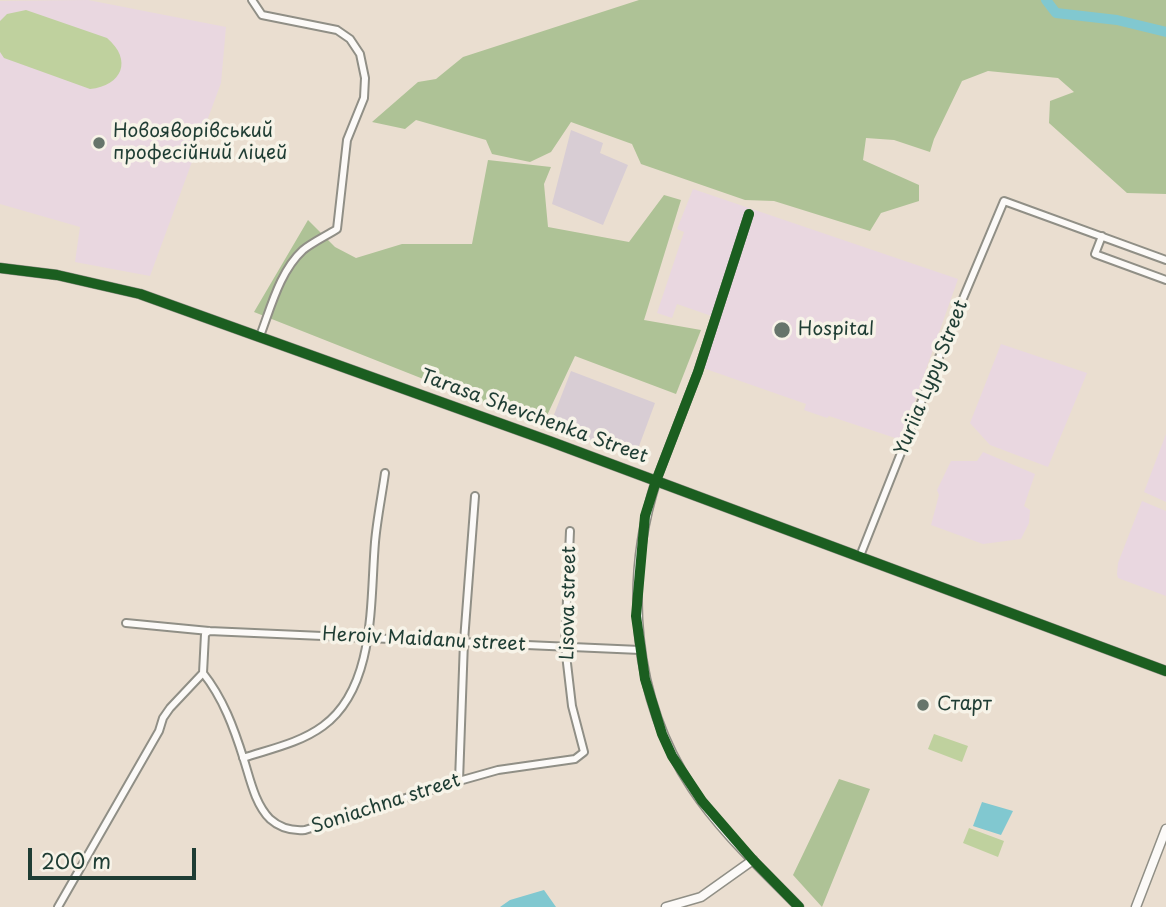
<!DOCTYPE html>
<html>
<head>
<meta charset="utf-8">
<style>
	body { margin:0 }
	#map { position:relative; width:1166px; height:907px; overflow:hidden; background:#eaded0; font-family:"Playpen Sans",sans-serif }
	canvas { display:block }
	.scale { position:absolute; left:28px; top:848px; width:168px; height:32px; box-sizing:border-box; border:4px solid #1f3d34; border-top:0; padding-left:9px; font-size:21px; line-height:24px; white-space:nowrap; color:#1f3d34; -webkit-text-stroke:5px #f7f3e8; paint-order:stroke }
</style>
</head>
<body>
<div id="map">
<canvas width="1166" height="907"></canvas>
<div class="scale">200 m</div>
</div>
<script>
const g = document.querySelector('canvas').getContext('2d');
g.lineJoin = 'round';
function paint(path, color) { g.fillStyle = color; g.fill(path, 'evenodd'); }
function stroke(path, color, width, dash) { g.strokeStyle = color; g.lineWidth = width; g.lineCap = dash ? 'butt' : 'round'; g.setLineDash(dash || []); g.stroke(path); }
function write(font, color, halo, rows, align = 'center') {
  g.font = font + ' "Playpen Sans",sans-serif'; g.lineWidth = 7; g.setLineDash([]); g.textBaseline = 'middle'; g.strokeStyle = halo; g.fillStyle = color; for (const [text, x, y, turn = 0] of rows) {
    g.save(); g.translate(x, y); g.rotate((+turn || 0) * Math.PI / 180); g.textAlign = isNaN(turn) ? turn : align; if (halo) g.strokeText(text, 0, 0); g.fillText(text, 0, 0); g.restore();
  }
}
const built = new Path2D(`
	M 88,0 L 226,27 L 221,83 L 150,276 L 75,262 L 80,227 L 0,204 L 0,1 Z
	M 693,189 L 958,279 L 901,440 L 829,416 L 827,418 L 804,410 L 806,404 L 703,368 L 720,319 L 677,304 L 672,318 L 657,313 L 684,232 L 677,229 Z
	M 1001,344 L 1087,373 L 1048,467 L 990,445 L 970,423 Z
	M 1166,434 L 1166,502 L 1144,492 Z
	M 983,452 L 1035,474 L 1024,506 L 1030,510 L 1029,523 L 1021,539 L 983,544 L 931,525 L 939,495 L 937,490 L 951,461 L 977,461 Z
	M 1142,501 L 1166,511 L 1166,596 L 1118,578 L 1117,574 L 1118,563 Z`);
const industrial = new Path2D(`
	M 571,130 L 603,143 L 600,153 L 628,165 L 603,225 L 552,204 Z
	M 571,371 L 655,403 L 635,457 L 550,425 Z`);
const green = new Path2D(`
	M 26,10 L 107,38 C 133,60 122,86 90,89 L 4,58 L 0,52 L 0,21 L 7,14 Z
	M 934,734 L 968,746 L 962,762 L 928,749 Z
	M 969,828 L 1004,841 L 998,857 L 963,843 Z`);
const forest = new Path2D(`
	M 639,0 L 1166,0 L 1166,194 L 1127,193 L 1049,123 L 1050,101 L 1074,92 L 1058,78 L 988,71 L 962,81 L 934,139 L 930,152 L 894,140 L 866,138 L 863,160 L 919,185 L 919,201 L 881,213 L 870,231 L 774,201 L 745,200 L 641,164 L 632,144 L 571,122 L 551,152 L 530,162 L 492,154 L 486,140 L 416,120 L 405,129 L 372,122 L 418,82 L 436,79 L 463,57 Z
	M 488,160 L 551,167 L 544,184 L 548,227 L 629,242 L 664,195 L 681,200 L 644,320 L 701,330 L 676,394 L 575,356 L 542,426 L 254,312 L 308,220 L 335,247 L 356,258 L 402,244 L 472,244 Z
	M 839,779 L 870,789 L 822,907 L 793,875 Z`);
const water = new Path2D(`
	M 982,802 L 1013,811 L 1001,835 L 973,826 Z
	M 544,890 L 556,907 L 500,907 L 510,900 Z`);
const river = new Path2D(`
	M 1046,0 L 1056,13 L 1117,20 L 1166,32`);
const minor = new Path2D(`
	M 252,0 L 262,15 L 337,30 L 350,39 L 360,54 L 365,78 L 364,98 L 347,140 L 337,229 C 326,236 313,242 303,250 C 280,271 271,307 260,336
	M 1102,236 L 1095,254 L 1166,280
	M 656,481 L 698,372 L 749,214
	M 860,556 L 951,327 L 1004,201 L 1166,260
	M 126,623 L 209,631 L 640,650
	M 203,673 C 223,698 234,728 244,760 C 250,779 255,804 270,819 C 280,828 293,831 305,830 L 459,781 L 498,770 L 575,759 L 584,752 L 572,706 L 565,646 L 570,531
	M 243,758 C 270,749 300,743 323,726 C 376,687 370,601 375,542 C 377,519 382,495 385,473
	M 459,781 L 464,641 L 475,496
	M 58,907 L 159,731 L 163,718 L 170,708 L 203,673 L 205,634 L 209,631`);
const tertiary = new Path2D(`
	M 0,268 L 57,275 L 140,294 L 549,441 L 1166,671
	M 656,481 C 624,583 632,697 692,788 C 721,832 762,869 799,907
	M 666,907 L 701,897 L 753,860
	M 1136,907 L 1166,829`);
const cycleway = new Path2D(`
	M 749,214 L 698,372 L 656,481 L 645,516 L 636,616 L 645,679 L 662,734 L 672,756 L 702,801 L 753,860 L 799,907
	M 0,268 L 57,275 L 140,294 L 549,441 L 1166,671`);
const markers = [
	[99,143,7,"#66756b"],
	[782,330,9,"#66756b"],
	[923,705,7,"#66756b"]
];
const poiNames = [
	["Новояворівський",113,132],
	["професійний ліцей",113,154],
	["Hospital",798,330],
	["Старт",937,705]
];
const streetNames = [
	["Yuriia Lypy Street",932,378,-68],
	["Tarasa Shevchenka Street",534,417,20],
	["Lisova street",569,603,-89],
	["Heroiv Maidanu street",424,640,3],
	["Soniachna street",386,804,-18]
];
paint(built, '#e9d7e0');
paint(industrial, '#d8cdd4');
paint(green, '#bfd19e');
paint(forest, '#aec296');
paint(water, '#81c8d0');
stroke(river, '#81c8d0', 10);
stroke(minor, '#908f86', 10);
stroke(tertiary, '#908f86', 11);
stroke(minor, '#fcfaf8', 6);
stroke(tertiary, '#fcfaf8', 8);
stroke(cycleway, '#1b5e20', 10);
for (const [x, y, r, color] of markers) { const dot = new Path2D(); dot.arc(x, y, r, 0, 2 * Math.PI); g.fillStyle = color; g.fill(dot); stroke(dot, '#f7f3e8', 2.5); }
write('19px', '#1f3d34', '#f7f3e8', poiNames, 'left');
write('19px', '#1f3d34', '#f7f3e8', streetNames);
</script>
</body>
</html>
